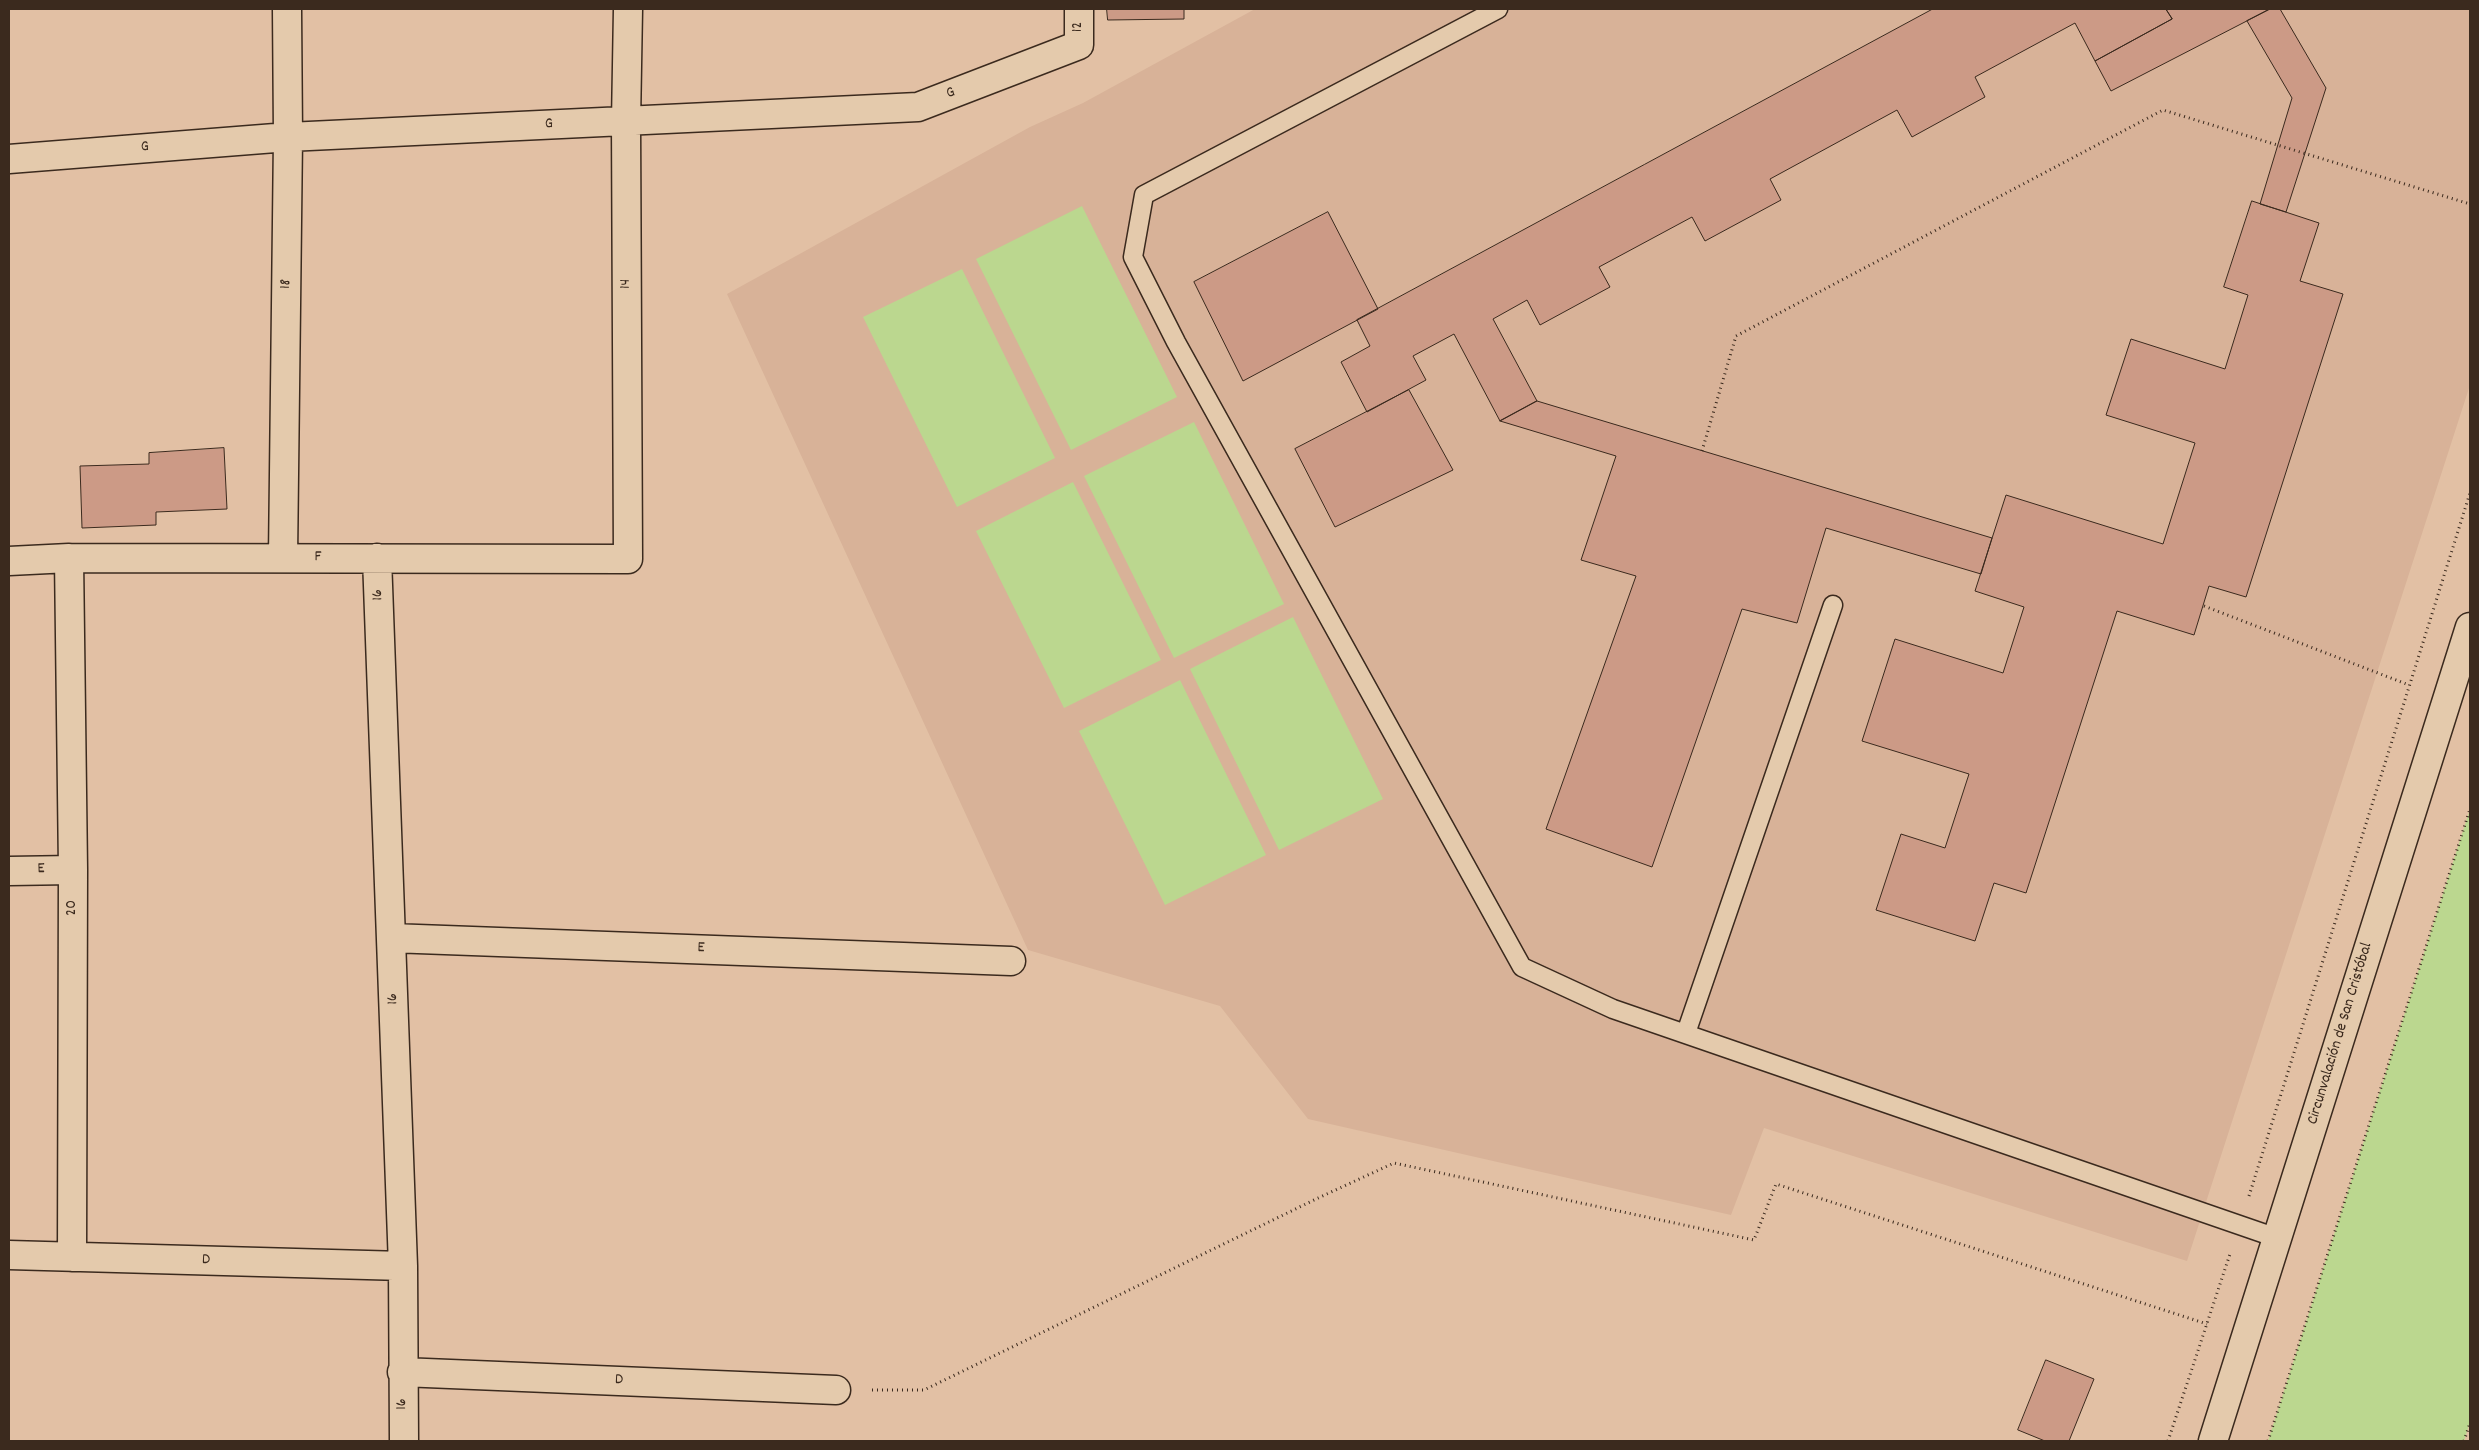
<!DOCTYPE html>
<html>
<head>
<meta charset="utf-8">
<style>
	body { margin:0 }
	#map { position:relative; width:2479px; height:1450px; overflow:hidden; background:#e2c0a4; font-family:Dekko,sans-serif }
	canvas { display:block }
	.frame { position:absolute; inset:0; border:10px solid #3b2a1e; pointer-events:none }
</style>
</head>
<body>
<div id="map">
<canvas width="2479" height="1450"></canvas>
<div class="frame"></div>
</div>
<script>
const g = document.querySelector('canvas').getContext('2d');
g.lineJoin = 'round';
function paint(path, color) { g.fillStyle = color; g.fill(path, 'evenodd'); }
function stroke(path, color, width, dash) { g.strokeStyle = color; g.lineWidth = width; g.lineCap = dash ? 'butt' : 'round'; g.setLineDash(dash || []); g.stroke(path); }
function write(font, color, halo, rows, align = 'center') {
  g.font = font + ' Dekko,sans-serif'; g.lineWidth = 4.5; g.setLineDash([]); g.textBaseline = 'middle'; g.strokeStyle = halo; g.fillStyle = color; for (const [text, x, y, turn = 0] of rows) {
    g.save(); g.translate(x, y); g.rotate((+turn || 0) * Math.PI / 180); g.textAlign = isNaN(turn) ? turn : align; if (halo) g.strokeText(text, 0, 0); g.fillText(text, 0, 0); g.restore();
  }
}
const built = new Path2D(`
	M 1255,9 L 2470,9 L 2470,385 L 2187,1261 L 1764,1128 L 1731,1215 L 1308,1119 L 1220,1006 L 1028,950 L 727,294 L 1030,127 L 1083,103 Z`);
const green = new Path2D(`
	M 1082,206 L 1177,397 L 1071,450 L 976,259 Z
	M 962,269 L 1055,458 L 957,507 L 863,317 Z
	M 1194,422 L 1284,604 L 1174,658 L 1084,476 Z
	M 1073,482 L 1161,660 L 1064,708 L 976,531 Z
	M 1293,617 L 1383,799 L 1279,850 L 1190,669 Z
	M 1180,680 L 1266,855 L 1165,905 L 1079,731 Z
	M 2470,809 L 2470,1422 L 2464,1441 L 2268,1441 Z`);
const building = new Path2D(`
	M 1107,9 L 1184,9 L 1184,19 L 1108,20 Z
	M 1933,9 L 2166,9 L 2172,19 L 2095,61 L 2075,23 L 1975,77 L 1985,97 L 1912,137 L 1897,110 L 1770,179 L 1781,200 L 1705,241 L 1692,217 L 1599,267 L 1610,287 L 1540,325 L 1527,300 L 1493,319 L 1537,401 L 1500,421 L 1454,334 L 1413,356 L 1426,380 L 1367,412 L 1341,362 L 1370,346 L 1357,320 Z
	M 2166,9 L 2270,9 L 2111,91 L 2095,61 L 2172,19 Z
	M 2270,9 L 2280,9 L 2326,88 L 2286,212 L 2260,204 L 2292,98 L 2247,21 Z
	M 2252,201 L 2319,223 L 2300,281 L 2343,294 L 2246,597 L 2209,586 L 2194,635 L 2117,611 L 2026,893 L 1994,883 L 1975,941 L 1876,910 L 1901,834 L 1945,848 L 1969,774 L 1862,741 L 1895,639 L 2003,673 L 2024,607 L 1975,591 L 2006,495 L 2163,544 L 2195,443 L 2106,415 L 2131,339 L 2225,369 L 2248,295 L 2224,287 Z
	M 1328,212 L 1378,309 L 1243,381 L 1194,282 Z
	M 1409,390 L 1453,470 L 1335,527 L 1295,449 Z
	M 1537,401 L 1992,538 L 1981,574 L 1826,528 L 1797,623 L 1742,609 L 1652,867 L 1546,829 L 1636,576 L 1581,560 L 1616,456 L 1500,421 Z
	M 224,448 L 227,509 L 156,512 L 156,525 L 82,528 L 80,466 L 149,464 L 149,453 Z
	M 2046,1360 L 2094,1379 L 2069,1441 L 2045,1441 L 2018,1430 Z`);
const path = new Path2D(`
	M 1702,451 L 1736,336 L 2163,110 L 2470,204
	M 2204,606 L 2409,685
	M 2249,1196 L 2470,493
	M 872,1390 L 924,1390 L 1316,1199 L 1394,1163 L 1754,1240 L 1776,1184 L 2207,1324
	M 2168,1441 L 2230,1254
	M 2268,1441 L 2470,809
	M 2464,1441 L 2470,1423`);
const lane = new Path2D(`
	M 1498,9 L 1144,195 L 1133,257 L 1176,342 L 1522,967 L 1613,1009 L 2277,1238
	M 1686,1033 L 1833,605`);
const street = new Path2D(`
	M 9,159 L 288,137 L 918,107 L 1079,45 L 1079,9
	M 69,558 L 73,870 L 72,1257
	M 283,558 L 288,137 L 287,9
	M 377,558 L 403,1266 L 404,1441
	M 9,561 L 69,558 L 628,559 L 626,122 L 628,9
	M 9,871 L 73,870
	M 391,938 L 1011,961
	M 9,1255 L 403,1266
	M 402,1372 L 836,1390`);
const secondary = new Path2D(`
	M 2213,1441 L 2470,627`);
const streetNames = [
	["12",1079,27,-90],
	["G",951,94,-21],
	["G",549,125,-3],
	["G",145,148,-4],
	["18",287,284,-89],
	["14",627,284,-90],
	["F",318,558,-1],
	["16",379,595,-92],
	["E",41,870,-2],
	["20",73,908,-90],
	["E",701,949,2],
	["16",394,999,-92],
	["Circunvalación de San Cristóbal",2341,1034,-73],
	["D",206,1261,2],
	["D",619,1381,2],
	["16",403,1404,-91]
];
paint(built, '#d8b298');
paint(green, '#bbd78f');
paint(building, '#cc9a86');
stroke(building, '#3b2a1e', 1);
stroke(lane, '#3b2a1e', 21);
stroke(street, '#3b2a1e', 31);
stroke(secondary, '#3b2a1e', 31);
stroke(path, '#3b2a1e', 3, [1, 4]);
stroke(lane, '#e4caac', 18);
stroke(street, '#e4caac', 28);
stroke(secondary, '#e4caac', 28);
write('16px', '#3b2a1e', '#e4caac', streetNames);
</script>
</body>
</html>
